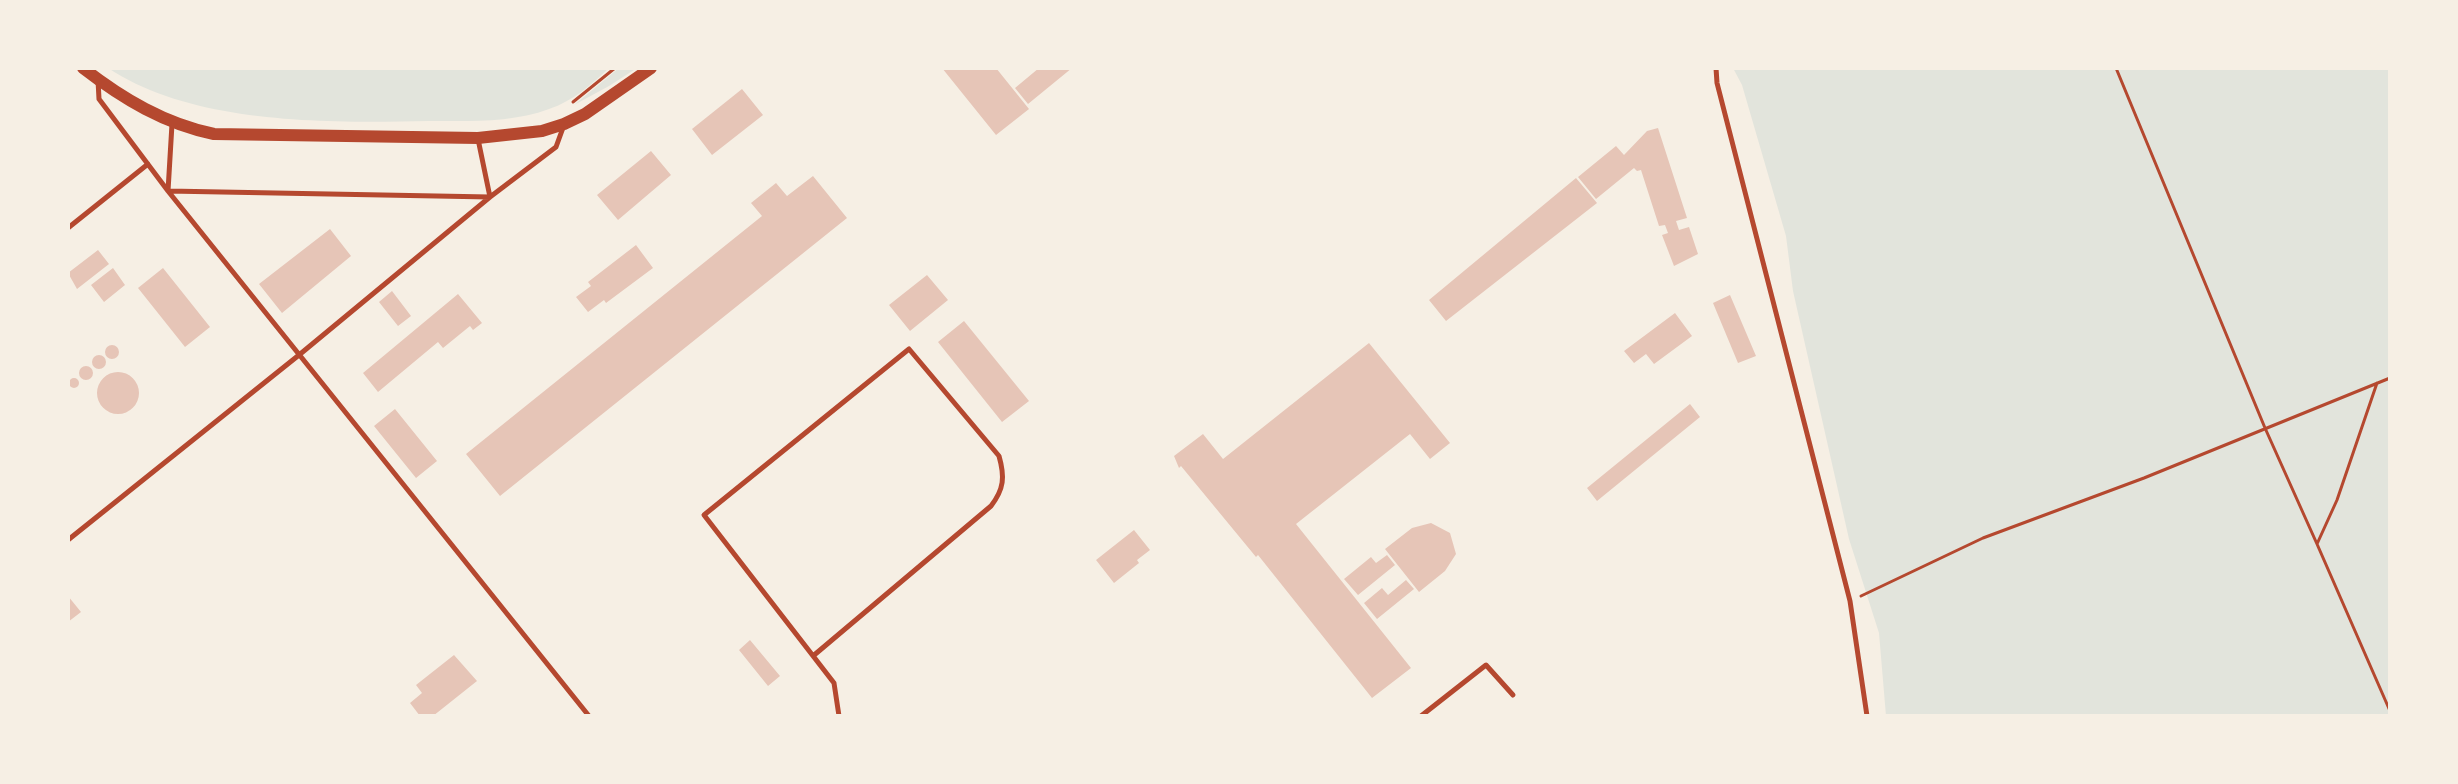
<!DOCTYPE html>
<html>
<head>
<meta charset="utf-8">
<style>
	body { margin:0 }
	#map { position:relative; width:2458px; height:784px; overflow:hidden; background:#f6efe4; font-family:"Source Serif 4",serif }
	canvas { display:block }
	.frame { position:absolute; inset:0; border:70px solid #f6efe4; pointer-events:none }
</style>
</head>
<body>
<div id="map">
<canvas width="2458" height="784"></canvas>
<div class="frame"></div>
</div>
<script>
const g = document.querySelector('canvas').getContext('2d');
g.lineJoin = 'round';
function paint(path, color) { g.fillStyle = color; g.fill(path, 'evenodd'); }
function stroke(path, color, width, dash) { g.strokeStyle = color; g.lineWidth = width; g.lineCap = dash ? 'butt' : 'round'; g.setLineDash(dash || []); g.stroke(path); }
const green = new Path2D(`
	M 108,68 L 609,68 C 591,85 573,101 549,109 C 512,123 468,121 429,121 C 329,123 194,125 108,68 Z
	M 619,68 L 637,68 L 609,86 L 574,105 Z
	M 1733,68 L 2390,68 L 2390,716 L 1886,716 L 1879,633 L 1849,539 L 1793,291 L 1786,236 L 1742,85 Z`);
const building = new Path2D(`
	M 942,68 L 996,68 L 1029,109 L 996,135 Z
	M 1039,68 L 1072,68 L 1028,104 L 1015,88 Z
	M 742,89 L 763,115 L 712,155 L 692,129 Z
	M 1658,128 L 1687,218 L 1676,221 L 1679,230 L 1689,227 L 1698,254 L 1674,266 L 1662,235 L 1668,233 L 1665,225 L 1659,226 L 1641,170 L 1637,171 L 1634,168 L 1596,199 L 1578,177 L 1616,146 L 1624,155 L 1647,131 Z
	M 651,151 L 671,175 L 618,220 L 597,195 Z
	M 813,176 L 847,218 L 500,496 L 466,454 L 762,216 L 751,203 L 776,183 L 787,196 Z
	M 1576,178 L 1597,203 L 1446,321 L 1429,300 Z
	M 330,229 L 351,256 L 282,313 L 259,284 Z
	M 636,245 L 653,268 L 606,303 L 604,300 L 588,312 L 576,297 L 591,286 L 588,282 Z
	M 98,250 L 109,264 L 77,289 L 68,273 Z
	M 113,268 L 125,285 L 104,302 L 91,285 Z
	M 163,268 L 210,327 L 185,347 L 138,288 Z
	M 927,275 L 948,300 L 910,331 L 889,305 Z
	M 392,291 L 411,316 L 398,326 L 379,302 Z
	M 458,294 L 482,323 L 473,330 L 470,326 L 443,348 L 438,342 L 378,392 L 363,373 Z
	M 1730,295 L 1756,356 L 1738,363 L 1713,303 Z
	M 1675,313 L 1692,336 L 1654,364 L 1646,354 L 1634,363 L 1624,351 Z
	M 964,321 L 1029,401 L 1002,422 L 938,342 Z
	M 1369,343 L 1450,443 L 1430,459 L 1410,434 L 1296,524 L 1411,668 L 1372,698 L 1258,555 L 1256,557 L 1181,466 L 1179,468 L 1174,456 L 1203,434 L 1223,459 Z
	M105 352a7 7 0 1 1 14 0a7 7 0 1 1-14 0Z
	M92 362a7 7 0 1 1 14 0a7 7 0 1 1-14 0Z
	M79 373a7 7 0 1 1 14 0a7 7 0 1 1-14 0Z
	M97 393a21 21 0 1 1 42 0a21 21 0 1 1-42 0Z
	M69 383a5 5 0 1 1 10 0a5 5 0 1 1-10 0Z
	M 1690,404 L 1700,417 L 1597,501 L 1587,488 Z
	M 395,409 L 437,461 L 416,478 L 374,426 Z
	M 1431,523 L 1450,533 L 1456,554 L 1445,571 L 1419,592 L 1385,549 L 1412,528 Z
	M 1134,530 L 1150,550 L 1137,560 L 1139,563 L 1114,583 L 1096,560 Z
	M 1387,555 L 1395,565 L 1358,595 L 1344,579 L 1371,557 L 1376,563 Z
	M 1406,580 L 1414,589 L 1377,619 L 1364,603 L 1382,588 L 1388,595 Z
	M 68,596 L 81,612 L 68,622 Z
	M 750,640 L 780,676 L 768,686 L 739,650 Z
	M 454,655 L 477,681 L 433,716 L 420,716 L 410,703 L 422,693 L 416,685 Z`);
const path = new Path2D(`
	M 2116,68 L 2265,428 L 2317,544
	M 573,102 L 615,68
	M 2377,383 L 2337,500 L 2317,544 L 2390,711
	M 1861,596 L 1983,538 L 2144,478 L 2390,378`);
const service = new Path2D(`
	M 1716,68 L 1717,83 L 1850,601 L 1867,716
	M 98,80 L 99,99 L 168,191 L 490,197 L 556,147 L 564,125
	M 172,124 L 168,191 L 589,716
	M 68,228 L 148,164
	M 68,540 L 299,355 L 490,197 L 478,139
	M 813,656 L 991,506 C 1004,489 1005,477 999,456 L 909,349 L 704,515 L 834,683 L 839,716
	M 1421,716 L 1486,665 L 1513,695`);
const tertiary = new Path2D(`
	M 83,68 C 123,99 165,124 214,134 L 478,138 L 542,131 L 564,124 L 585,114 L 651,68`);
paint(green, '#e2e4dc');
paint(building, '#e6c5b7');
stroke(path, '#b5482f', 3);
stroke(service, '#b5482f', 5);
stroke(tertiary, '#b5482f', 12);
</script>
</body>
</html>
